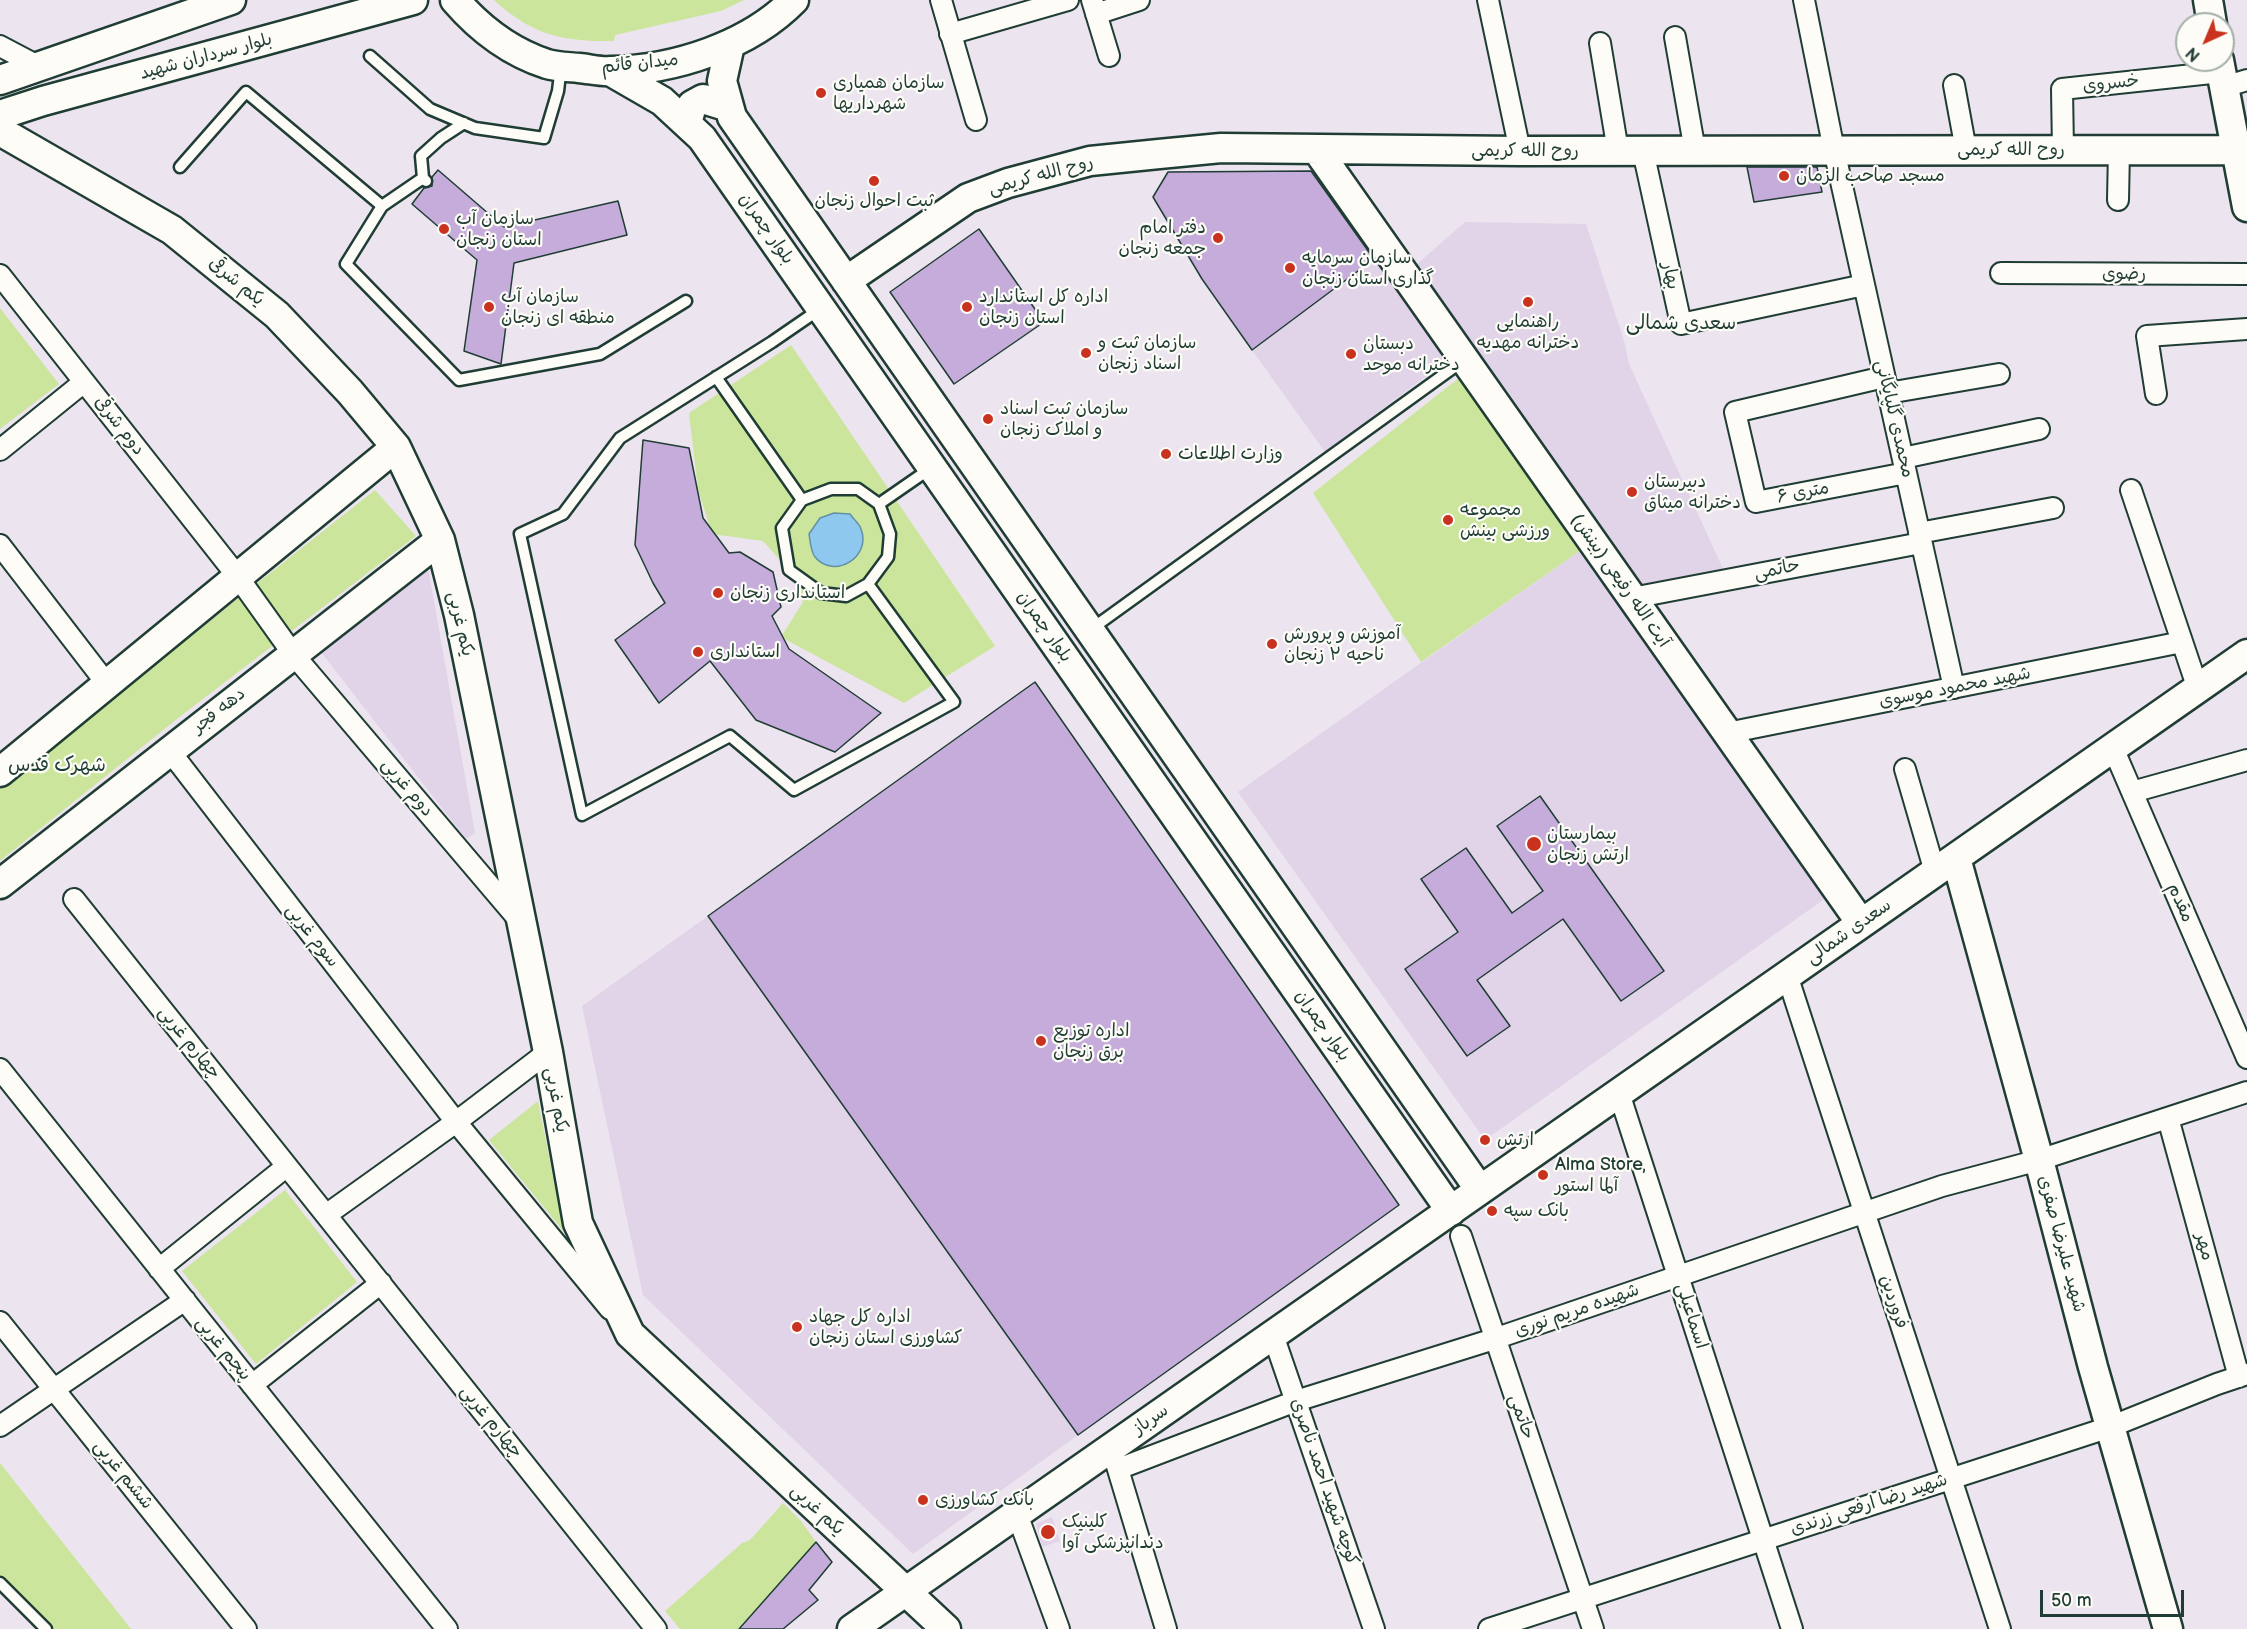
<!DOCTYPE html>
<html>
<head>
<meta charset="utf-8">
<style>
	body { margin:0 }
	#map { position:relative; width:2247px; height:1629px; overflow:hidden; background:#ece4ee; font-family:"Balsamiq Sans",sans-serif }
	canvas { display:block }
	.north { position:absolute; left:2175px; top:12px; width:60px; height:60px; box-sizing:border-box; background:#fdfcf7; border:2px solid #a4b0a9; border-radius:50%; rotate:224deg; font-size:16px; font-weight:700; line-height:24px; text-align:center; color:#1f3d34 }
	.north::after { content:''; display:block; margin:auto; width:21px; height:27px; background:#c8321e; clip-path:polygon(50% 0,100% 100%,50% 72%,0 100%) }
	.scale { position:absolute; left:2040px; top:1590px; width:144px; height:27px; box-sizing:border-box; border:3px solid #1f3d34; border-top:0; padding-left:8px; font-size:18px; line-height:21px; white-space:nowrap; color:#1f3d34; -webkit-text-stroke:4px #fdfcf7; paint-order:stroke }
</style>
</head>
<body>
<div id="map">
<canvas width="2247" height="1629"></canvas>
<div class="north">N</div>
<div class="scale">50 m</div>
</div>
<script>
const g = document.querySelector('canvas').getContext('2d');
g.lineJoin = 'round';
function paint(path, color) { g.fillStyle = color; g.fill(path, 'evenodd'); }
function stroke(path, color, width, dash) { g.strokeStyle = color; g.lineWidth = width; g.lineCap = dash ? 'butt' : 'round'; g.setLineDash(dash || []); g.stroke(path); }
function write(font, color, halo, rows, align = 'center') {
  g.font = font + ' "Balsamiq Sans","Playpen Sans Arabic",sans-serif'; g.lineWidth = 4.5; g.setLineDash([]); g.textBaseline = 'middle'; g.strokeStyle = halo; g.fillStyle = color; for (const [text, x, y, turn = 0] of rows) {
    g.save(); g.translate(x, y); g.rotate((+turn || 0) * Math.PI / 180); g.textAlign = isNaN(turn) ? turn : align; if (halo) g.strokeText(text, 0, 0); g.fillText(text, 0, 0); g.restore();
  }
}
const built = new Path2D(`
	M 1465,222 L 1586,224 L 1624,341 L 1629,364 L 1724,571 L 1639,585 L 1417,264 Z
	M 1376,257 L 1449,359 L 1325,452 L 1252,350 Z
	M 1584,548 L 1830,895 L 1485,1140 L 1238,792 Z
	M 427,562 L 475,833 L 466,839 L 321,652 Z
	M 708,916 L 1078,1435 L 913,1554 L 643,1295 L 582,1006 Z
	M 1052,1517 L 1060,1541 L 1042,1547 L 1036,1524 Z`);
const green = new Path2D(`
	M 494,0 L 744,0 L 721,11 L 615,35 L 614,41 C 563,42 532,35 494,0 Z
	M 0,308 L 59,384 L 0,429 Z
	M 791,345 L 995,646 L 904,703 L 781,637 L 803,602 L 789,570 L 763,541 L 712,534 L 698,489 L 689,413 Z
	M 1464,374 L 1584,548 L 1421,662 L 1313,493 Z
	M 375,490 L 416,536 L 182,715 L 0,861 L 0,787 Z
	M 538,1101 L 564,1232 L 489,1140 Z
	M 285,1190 L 357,1282 L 256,1364 L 182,1271 Z
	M 0,1463 L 131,1629 L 53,1629 L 0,1577 Z
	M 783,1503 L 801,1521 L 816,1542 L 739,1629 L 680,1629 L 665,1611 L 742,1543 L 750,1540 Z`);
const water = new Path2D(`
	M 834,513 L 850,514 C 853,519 860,524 861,529 C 872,557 834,580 815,557 C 811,552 810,541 809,534 L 820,518 Z`);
const building = new Path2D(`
	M 1747,167 L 1817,167 L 1822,192 L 1754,202 Z
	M 438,170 L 504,227 L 618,201 L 627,235 L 514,263 L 501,364 L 464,351 L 477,260 L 412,204 L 424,188 L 432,186 L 432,177 Z
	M 1311,171 L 1374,259 L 1252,350 L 1202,279 L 1153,197 L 1168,172 Z
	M 979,229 L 1044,322 L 954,384 L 890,292 Z
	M 643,440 L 689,448 L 703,518 L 729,553 L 740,552 L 773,572 L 781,607 L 772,616 L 789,649 L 881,713 L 835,752 L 756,720 L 710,661 L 659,703 L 615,640 L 665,603 L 653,583 L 635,545 Z
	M 1035,682 L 1399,1205 L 1078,1435 L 708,916 Z
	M 1540,796 L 1664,971 L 1621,1001 L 1563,919 L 1477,980 L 1510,1026 L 1467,1056 L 1405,969 L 1458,932 L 1421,879 L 1466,848 L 1512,913 L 1543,891 L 1497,826 Z
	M 816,1542 L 832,1562 L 809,1590 L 818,1600 L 783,1629 L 739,1629 Z`);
const lane = new Path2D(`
	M 370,56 L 430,109 L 475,128 L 544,138 L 558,91 L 561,66
	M 180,167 L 246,92 L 382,206
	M 423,178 L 382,206 L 346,264 L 459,380 L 600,354 L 686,301
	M 426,181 L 423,178 L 421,156 L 441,138 L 464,123
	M 820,309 L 772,342 L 620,438 L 563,514 L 520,534 L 582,815 L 730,736 L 794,790 L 954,702 L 868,584
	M 716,377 L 802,500
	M 831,489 L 858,489 L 879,504 L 890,534 L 888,557 L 868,584 L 846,596 L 821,593 L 789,570 L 782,528 L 802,500 Z
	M 879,504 L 931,468
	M 1090,630 L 1464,360
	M 0,1583 L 46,1629`);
const street = new Path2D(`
	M 941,0 L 976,120
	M 1092,0 L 1109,56
	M 1488,0 L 1520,151
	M 1804,0 L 1834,150 L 1954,688
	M 1096,14 L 1139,0
	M 950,34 L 1068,0
	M 1675,37 L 1695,151
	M 1600,43 L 1618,151
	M 0,46 L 38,66
	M 1954,85 L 1966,150
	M 2224,87 L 2247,80
	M 2063,150 L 2062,89 L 2221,72
	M 1643,151 L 1681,324 L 1864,285
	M 2118,200 L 2119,150
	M 2001,273 L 2247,274
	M 0,275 L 238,577 L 293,654 L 519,920
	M 1884,377 L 1735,412 L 1756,502 L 1906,473
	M 1888,393 L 1999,374
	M 2156,394 L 2147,336 L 2247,329
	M 0,450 L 84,382
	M 1903,458 L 2039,429
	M 2131,490 L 2198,689
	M 1919,533 L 2053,508
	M 0,545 L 107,684
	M 1632,598 L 1921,543
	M 1727,733 L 2182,642
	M 2113,748 L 2247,1058
	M 169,750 L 456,1122 L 610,1309
	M 1905,769 L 1935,872
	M 2132,792 L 2247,760
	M 74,899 L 656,1629
	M 1787,975 L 2000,1629
	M 0,1069 L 447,1629
	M 1619,1093 L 1792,1629
	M 2168,1118 L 2239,1377
	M 326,1215 L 456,1122 L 548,1052
	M 1461,1236 L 1593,1629
	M 159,1269 L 287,1166
	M 0,1322 L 246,1629
	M 1273,1335 L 1374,1629
	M 252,1385 L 381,1283
	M 0,1426 L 185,1300
	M 1114,1456 L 1166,1629
	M 1118,1469 L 1296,1401 L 1494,1339 L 1942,1186 L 2039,1160 L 2247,1092
	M 1017,1514 L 1059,1629
	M 1489,1629 L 2110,1427 L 2217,1384 L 2247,1374`);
const secondary = new Path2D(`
	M 455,0 C 480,29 510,52 547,64 C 557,67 569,67 579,68 C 590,69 601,72 611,71 C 674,70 749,46 794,0
	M 2208,0 L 2212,24
	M 730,45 L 722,81 L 732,117 L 1480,1190
	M 2219,60 L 2247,207
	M 610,71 L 662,101 L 702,138 L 1451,1211
	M 0,80 L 231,0
	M 0,115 L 43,101 L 413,0
	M 687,124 L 692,105 L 703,99 L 729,107
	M 0,131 L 172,230 L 277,315 L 350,392 L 396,447 L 440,540 L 459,615 L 548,1052 L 578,1223 L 630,1334 L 946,1629
	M 1317,150 L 1861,923
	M 846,281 L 968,198 L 1008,183 L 1090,161 L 1159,154 L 1221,148 L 1520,151 L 2235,150
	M 0,772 L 396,447
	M 1956,858 L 2039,1160 L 2093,1367 L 2168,1629
	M 0,884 L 440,540
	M 852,1629 L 2247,654`);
const markers = [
	[821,93,6,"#c8321e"],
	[1784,176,6,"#c8321e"],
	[874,181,6,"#c8321e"],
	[444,229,6,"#c8321e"],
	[1218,238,6,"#c8321e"],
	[1290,268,6,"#c8321e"],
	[1528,302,6,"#c8321e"],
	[489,307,6,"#c8321e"],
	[967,307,6,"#c8321e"],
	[1086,353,6,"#c8321e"],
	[1351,354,6,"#c8321e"],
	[988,419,6,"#c8321e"],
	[1166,454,6,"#c8321e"],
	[1632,492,6,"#c8321e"],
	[1448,520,6,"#c8321e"],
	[718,593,6,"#c8321e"],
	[1272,644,6,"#c8321e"],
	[698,652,6,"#c8321e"],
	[1534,844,8,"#c8321e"],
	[1041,1041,6,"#c8321e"],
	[1485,1140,6,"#c8321e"],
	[1543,1175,6,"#c8321e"],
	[1492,1211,6,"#c8321e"],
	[797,1327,6,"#c8321e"],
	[923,1500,6,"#c8321e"],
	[1048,1532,8,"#c8321e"]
];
const streetNames = [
	["بلوار سرداران شهید",206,57,-15],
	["میدان قائم",640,64,-6],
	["خسروی",2111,84,-6],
	["روح الله کریمی",2011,150],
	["روح الله کریمی",1525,151],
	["روح الله کریمی",1041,176,-15],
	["بلوار چمران",766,229,55],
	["رضوی",2124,274],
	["بهار",1670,276,78],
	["یکم شرقی",236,282,39],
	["محمدی گلپایگانی",1894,419,77],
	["دوم شرقی",119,426,52],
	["۶ متری",1803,493,-11],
	["حاتمی",1777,570,-11],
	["آیت الله رفیعی (بینش)",1620,581,55],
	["یکم غربی",460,624,77],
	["بلوار چمران",1044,627,55],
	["شهید محمود موسوی",1955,688,-11],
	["دهه فجر",219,711,-38],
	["دوم غربی",407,788,50],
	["مقدم",2180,903,66],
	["سعدی شمالی",1849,932,-35],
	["سوم غربی",312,936,52],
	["بلوار چمران",1322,1026,55],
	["چهارم غربی",189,1043,51],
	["یکم غربی",556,1100,80],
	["شهید علیرضا صفری",2061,1244,75],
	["مهر",2204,1247,75],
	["فروردین",1893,1302,72],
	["شهیده مریم نوری",1577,1311,-19],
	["اسماعیلی",1691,1316,72],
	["پنجم غربی",223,1349,51],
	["حاتمی",1521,1417,71],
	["سرباز",1151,1420,-35],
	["چهارم غربی",491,1422,51],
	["ششم غربی",123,1475,51],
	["کوچه شهید احمد ناصری",1324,1482,71],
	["شهید رضا ارفعی زرندی",1869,1505,-18],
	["یکم غربی",817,1510,43]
];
const poiNames = [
	["سازمان همیاری",833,83],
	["شهرداریها",833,104],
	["مسجد صاحب الزمان",1796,176],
	["ثبت احوال زنجان",874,201,"center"],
	["سازمان آب",456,219],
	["استان زنجان",456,240],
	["دفتر امام",1206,228,"right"],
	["جمعه زنجان",1206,249,"right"],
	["سازمان سرمایه",1302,258],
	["گذاری استان زنجان",1302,279],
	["سازمان آب",501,297],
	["منطقه ای زنجان",501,318],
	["اداره کل استاندارد",979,297],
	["استان زنجان",979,318],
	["راهنمایی",1528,322,"center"],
	["دخترانه مهدیه",1528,343,"center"],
	["سازمان ثبت و",1098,343],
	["اسناد زنجان",1098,364],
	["دبستان",1363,344],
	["دخترانه موحد",1363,365],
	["سازمان ثبت اسناد",1000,409],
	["و املاک زنجان",1000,430],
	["وزارت اطلاعات",1178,454],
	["دبیرستان",1644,482],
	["دخترانه میثاق",1644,503],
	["مجموعه",1460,510],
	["ورزشی بینش",1460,531],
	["استانداری زنجان",730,593],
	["آموزش و پرورش",1284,634],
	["ناحیه ۲ زنجان",1284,655],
	["استانداری",710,652],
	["بیمارستان",1547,834],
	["ارتش زنجان",1547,855],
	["اداره توزیع",1053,1031],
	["برق زنجان",1053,1052],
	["ارتش",1497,1140],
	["Alma Store,",1555,1165],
	["آلما استور",1555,1186],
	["بانک سپه",1504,1211],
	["اداره کل جهاد",809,1317],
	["کشاورزی استان زنجان",809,1338],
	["بانک کشاورزی",935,1500],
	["کلینیک",1062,1522],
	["دندانپزشکی آوا",1062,1543]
];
const neighbourhoodNames = [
	["سعدی شمالی",1681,324],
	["شهرک قدس",57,766]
];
paint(built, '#e1d3e8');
paint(green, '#cbe69c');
paint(water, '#8fc8ee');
stroke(water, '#6290a4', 1.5);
paint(building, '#c6acda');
stroke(building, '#1f3d34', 1.5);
stroke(lane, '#1f3d34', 15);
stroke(street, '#1f3d34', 24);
stroke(secondary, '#1f3d34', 33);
stroke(lane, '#fdfcf7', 10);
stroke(street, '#fdfcf7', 20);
stroke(secondary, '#fdfcf7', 28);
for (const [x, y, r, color] of markers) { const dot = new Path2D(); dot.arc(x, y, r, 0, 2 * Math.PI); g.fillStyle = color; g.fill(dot); stroke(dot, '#fdfcf7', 2); }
write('18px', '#1f3d34', '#fdfcf7', streetNames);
write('18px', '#1f3d34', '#fdfcf7', poiNames, 'left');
write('20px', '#1f3d34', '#fdfcf7', neighbourhoodNames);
</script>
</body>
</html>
